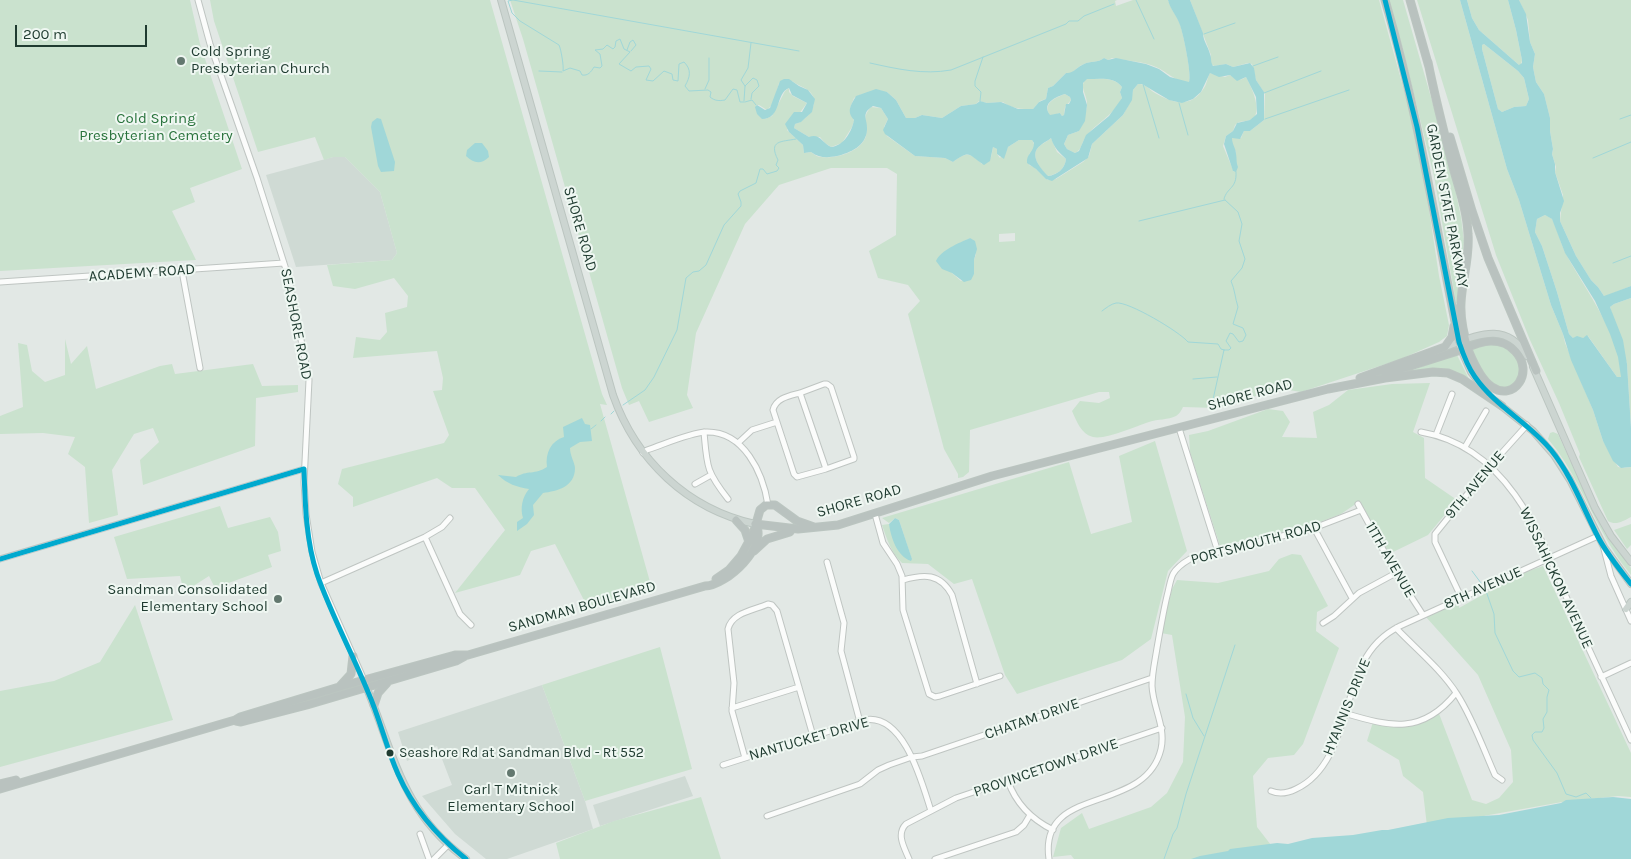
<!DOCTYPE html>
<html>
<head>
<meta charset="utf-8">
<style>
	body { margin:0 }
	#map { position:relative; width:1631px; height:859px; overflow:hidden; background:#e2e8e5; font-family:Karla,sans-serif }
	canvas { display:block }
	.scale { position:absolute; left:15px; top:25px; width:132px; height:22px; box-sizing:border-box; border:2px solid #1f3b30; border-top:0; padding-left:6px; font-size:15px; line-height:18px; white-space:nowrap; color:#1f3b30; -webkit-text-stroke:4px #eff7f2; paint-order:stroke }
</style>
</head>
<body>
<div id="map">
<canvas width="1631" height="859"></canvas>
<div class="scale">200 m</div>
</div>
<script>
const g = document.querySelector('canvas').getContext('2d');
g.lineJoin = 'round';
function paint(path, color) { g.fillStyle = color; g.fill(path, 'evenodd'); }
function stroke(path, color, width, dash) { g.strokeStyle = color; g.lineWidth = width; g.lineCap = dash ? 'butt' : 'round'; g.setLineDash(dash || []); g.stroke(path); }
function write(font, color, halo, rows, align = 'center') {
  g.font = font + ' Karla,sans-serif'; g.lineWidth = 4; g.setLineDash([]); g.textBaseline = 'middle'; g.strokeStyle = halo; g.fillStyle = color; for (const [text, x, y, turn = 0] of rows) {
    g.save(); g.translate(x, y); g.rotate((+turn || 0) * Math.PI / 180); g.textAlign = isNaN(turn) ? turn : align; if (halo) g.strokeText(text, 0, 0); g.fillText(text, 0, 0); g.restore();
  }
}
const built = new Path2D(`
	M 333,157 L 345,157 L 380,192 L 397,253 L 392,260 L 296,267 L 266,175 Z
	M 542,685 L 585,801 L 593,829 L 507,859 L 486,859 L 455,834 L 422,796 L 452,785 L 437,746 L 407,761 L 398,732 Z
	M 685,776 L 693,796 L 600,826 L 593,805 Z`);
const green = new Path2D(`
	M 0,0 L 190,0 L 200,44 L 242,169 L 190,188 L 195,202 L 172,211 L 196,260 L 0,271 Z
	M 210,0 L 490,0 L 602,394 L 607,405 L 600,404 L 652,589 L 588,608 L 555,544 L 531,551 L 520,575 L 455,593 L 505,530 L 475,488 L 452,488 L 437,478 L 353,507 L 353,497 L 338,484 L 342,469 L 444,443 L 449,435 L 433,391 L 442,390 L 443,378 L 437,351 L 353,358 L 356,337 L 380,340 L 387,332 L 385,313 L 407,307 L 408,296 L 394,278 L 355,289 L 333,286 L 327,265 L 392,260 L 397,253 L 380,192 L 345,157 L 333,157 L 324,160 L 315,137 L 258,152 L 214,21 Z
	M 510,0 L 1117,0 L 1115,1 L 1116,6 L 1133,0 L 1168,0 C 1171,9 1177,16 1180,24 C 1183,33 1192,74 1189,82 C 1173,81 1168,72 1156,67 C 1143,61 1126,61 1112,58 L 1108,60 L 1104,58 C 1098,63 1091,61 1084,64 C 1079,66 1075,70 1071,74 L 1066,73 L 1053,86 L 1048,88 L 1046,99 L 1040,101 L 1033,109 C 1023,109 1011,109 1003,102 L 987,103 L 979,101 L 976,104 L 961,106 L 942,118 L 922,115 L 915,118 L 906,118 L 896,100 L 887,92 L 862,94 L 854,98 L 850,108 L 854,121 L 852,127 L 842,143 L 831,147 L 825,143 L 820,137 L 809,137 L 794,128 L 795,124 C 807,121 822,102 809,91 C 804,87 797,85 792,81 L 779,83 L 773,104 L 767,110 L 759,105 L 756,105 L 765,119 L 772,116 L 785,91 L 789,88 L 789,92 L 793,96 L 807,103 L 787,130 L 803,145 L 804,153 L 811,152 C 814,154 817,157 821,157 C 836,159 861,152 866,136 C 869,124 860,119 871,107 L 881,108 L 888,119 L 884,127 L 887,136 L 915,156 L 945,158 L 953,162 C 966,152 970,152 982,164 L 991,157 L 993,147 L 997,149 L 997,154 L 1000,158 L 1008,147 L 1019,140 L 1032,140 C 1036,145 1034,152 1029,154 L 1029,165 L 1034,167 L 1048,180 L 1056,179 L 1083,162 L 1089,156 L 1092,144 L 1123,115 L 1131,100 L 1133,90 L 1138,84 C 1145,83 1149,89 1155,93 C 1172,103 1191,109 1204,88 C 1207,84 1207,78 1210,73 L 1225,77 L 1230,75 C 1237,79 1238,82 1246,77 C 1251,86 1264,113 1251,120 C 1248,121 1243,121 1239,122 L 1235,125 L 1233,131 L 1226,136 L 1223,146 L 1234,172 L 1236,152 L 1232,144 L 1232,138 L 1241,138 L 1244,131 L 1250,131 L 1264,120 L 1265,94 L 1256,80 L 1252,64 L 1248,63 L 1233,67 L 1226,64 L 1214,66 C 1209,64 1210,59 1211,55 L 1190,0 L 1379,0 L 1410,112 L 1424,176 L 1439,276 L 1449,325 L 1447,336 L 1439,342 L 1401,359 L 1301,392 L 1283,389 L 1272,391 L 1217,408 L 1183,407 C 1181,411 1180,413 1176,416 C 1168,420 1158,419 1149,422 C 1136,426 1106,440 1093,437 C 1081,434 1077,422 1072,411 L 1080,401 L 1099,403 L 1110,398 L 1109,392 L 1099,392 L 970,430 L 969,472 L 963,477 L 958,478 L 958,474 L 944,449 L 908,314 L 920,301 L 908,285 L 878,278 L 869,251 L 896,235 L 897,174 L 887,168 L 831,168 L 779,185 L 745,224 L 696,333 L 687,395 L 693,408 L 649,422 L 639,401 L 629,405 L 622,388 L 523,39 ZM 1015,233 L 1015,241 L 999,242 L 999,234 ZM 970,238 L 976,254 L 974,260 L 974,274 L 961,281 L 952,273 L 946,251 Z
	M 1388,0 L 1403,0 L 1449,160 L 1461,217 L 1464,241 L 1458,303 L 1456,303 L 1434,176 L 1402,46 Z
	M 1417,0 L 1460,0 L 1507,169 L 1519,200 L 1551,305 L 1563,334 L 1565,343 L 1593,410 L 1603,441 L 1618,467 L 1625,468 L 1631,467 L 1631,517 C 1623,521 1616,526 1608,521 L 1579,457 L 1580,454 L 1559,403 L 1530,340 L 1496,255 Z
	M 1467,0 L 1508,0 L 1516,30 L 1522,60 L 1521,65 L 1519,65 L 1479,30 L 1472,18 Z
	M 1519,0 L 1631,0 L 1631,286 L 1606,296 L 1604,296 L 1598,287 L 1591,280 L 1576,256 L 1560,221 L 1563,195 L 1555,172 L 1556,167 L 1552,154 L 1553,149 L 1550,131 L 1550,118 L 1544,94 L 1536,82 L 1533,67 L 1535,54 L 1530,42 L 1528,20 Z
	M 1484,44 L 1518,71 L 1524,78 L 1529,99 L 1526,106 L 1514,107 L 1502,112 L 1498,109 L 1482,49 L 1482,45 Z
	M 1086,79 C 1098,79 1114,76 1122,87 L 1120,92 L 1122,98 C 1114,116 1095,123 1086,137 C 1081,143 1082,150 1075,153 L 1067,149 L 1064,144 L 1068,135 L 1079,131 C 1081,122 1088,111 1087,102 C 1086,93 1079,86 1086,79 Z
	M 1065,94 L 1070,97 L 1071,100 L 1065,107 L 1064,115 L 1062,116 L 1060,113 L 1050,116 C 1042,103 1055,98 1065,94 Z
	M 1051,138 L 1057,152 L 1066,159 C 1065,169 1057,175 1047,176 C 1040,168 1028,154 1041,145 C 1045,142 1048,141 1051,138 Z
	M 1545,215 C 1547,216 1550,217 1552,219 C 1555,223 1562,246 1566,254 C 1583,286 1624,341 1621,377 L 1617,377 L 1588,336 L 1583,338 L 1573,338 L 1569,334 L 1557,292 L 1542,246 L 1535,232 L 1537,219 Z
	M 1631,298 L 1631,428 L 1627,364 L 1610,307 L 1614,304 Z
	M 65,339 L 71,364 L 87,346 L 96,389 L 160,366 L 172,364 L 175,374 L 253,364 L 262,386 L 298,385 L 298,392 L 256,398 L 255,446 L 143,485 L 140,460 L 159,442 L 153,428 L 134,434 L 112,470 L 118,515 L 89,523 L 85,467 L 68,454 L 75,437 L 43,433 L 0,434 L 0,416 L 23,407 L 18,343 L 27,345 L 32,371 L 45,382 L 65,375 Z
	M 1493,343 C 1512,350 1517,353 1521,373 C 1519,377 1517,381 1514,384 C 1495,403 1477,363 1471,349 Z
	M 1453,355 L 1457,355 L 1469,379 C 1447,368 1434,369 1410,371 Z
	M 1430,383 L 1413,432 L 1424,438 L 1425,478 L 1457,500 L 1428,535 L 1389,554 L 1360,501 L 1341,514 L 1312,525 L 1220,546 L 1190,452 L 1189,435 L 1208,431 L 1268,409 L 1283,411 L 1290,422 L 1282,437 L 1317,438 L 1313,412 L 1329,405 L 1348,390 L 1392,384 Z
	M 1553,432 L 1558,434 L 1596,517 L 1606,535 L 1631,568 L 1631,575 C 1620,562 1611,548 1603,533 C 1585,501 1572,467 1548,439 L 1550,433 Z
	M 1155,441 L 1187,551 L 1168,571 L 1151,639 L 1122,660 L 1017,694 L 1005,675 L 972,579 L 954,584 L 928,564 L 902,563 C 891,553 887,539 882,525 L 889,524 L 912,560 L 899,520 L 895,518 L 889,523 L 882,518 L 1069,462 L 1091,534 L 1132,522 L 1119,456 Z
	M 220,506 L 228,528 L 270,517 L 278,532 L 281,551 L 268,555 L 272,567 L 215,588 L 209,576 L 184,592 L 180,576 L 127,579 L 114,537 Z
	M 1631,524 L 1631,545 L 1627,549 L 1614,530 Z
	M 1292,554 L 1301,555 L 1328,606 L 1317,612 L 1316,631 L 1339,648 L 1303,744 L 1294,755 L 1268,758 L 1253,776 L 1257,827 L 1271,845 L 1202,859 L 1074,859 L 1071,855 L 1053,857 L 1061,828 L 1082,813 L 1089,829 L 1151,807 L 1167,793 L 1183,762 L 1185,717 L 1172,635 L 1161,633 L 1172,589 L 1177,580 L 1218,583 L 1269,571 L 1279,559 Z
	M 1543,566 L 1631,753 L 1631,797 L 1618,796 L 1562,802 L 1427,826 L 1423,792 L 1403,776 L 1399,760 L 1367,741 L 1373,722 L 1401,726 L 1438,711 L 1472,800 L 1486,804 L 1499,798 L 1513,782 L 1511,750 L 1478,675 L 1426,617 L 1459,602 L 1459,608 L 1520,574 Z
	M 135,605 L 173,720 L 0,767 L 0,691 L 54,681 L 100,662 Z
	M 660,647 L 692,769 L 585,801 L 542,685 Z
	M 701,797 L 721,859 L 560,859 L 556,843 L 614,821 Z`);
const water = new Path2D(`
	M 1168,0 L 1190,0 L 1203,33 C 1203,41 1208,46 1210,54 C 1212,59 1210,61 1213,66 L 1226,64 L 1233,67 L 1250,63 L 1254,68 L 1256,80 L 1264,92 L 1264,120 L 1250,131 L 1244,131 L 1240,139 L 1232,138 C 1232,145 1236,148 1236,154 C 1237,159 1236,162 1238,167 L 1236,172 L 1233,171 L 1224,144 L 1226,136 L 1233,131 L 1237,123 L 1250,120 L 1257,114 L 1256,97 L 1246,77 L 1237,81 L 1230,75 L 1219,77 L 1210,73 L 1201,92 L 1193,99 L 1182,103 L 1169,100 L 1142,84 L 1138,84 L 1133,90 L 1132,100 L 1123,115 L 1092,144 L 1088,158 L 1052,181 L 1046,179 L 1036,169 L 1027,163 C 1026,154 1034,152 1034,143 L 1032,140 L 1019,140 L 1008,147 L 1004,159 L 997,154 L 997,149 L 993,147 L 990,161 L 984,165 C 968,155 971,149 953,162 L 945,158 L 915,156 L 885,134 L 883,130 L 888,119 L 881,108 L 873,106 C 860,114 868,119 867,130 C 866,146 850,153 837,156 C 827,158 819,158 811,152 L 804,153 L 803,145 L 789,132 L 785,124 L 794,112 L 802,112 L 807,103 L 792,95 L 789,88 C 775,93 782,119 762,119 L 757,114 L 755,107 L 757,105 L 765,110 L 770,108 L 780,81 L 784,79 L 789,79 L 799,86 L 808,90 L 815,99 L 812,112 L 801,122 L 795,124 L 794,128 L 809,137 C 820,133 822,143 831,147 C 844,146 852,131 854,120 C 846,111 851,105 856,96 L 876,89 L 887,92 L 896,100 L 906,118 L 915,118 L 922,115 L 942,118 L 961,106 L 976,104 L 980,101 L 987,103 L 1001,102 L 1018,109 L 1033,109 L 1039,102 L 1046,99 L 1048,88 L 1053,86 L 1066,73 C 1073,74 1077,67 1084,64 C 1090,61 1098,63 1104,58 L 1108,60 L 1116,58 L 1146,64 L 1159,69 L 1170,77 L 1189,82 C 1192,75 1183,33 1180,25 C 1177,16 1170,9 1168,0 ZM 1087,79 C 1099,79 1114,76 1122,87 L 1120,92 L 1122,98 L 1109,116 L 1086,135 L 1079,151 L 1075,153 L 1067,149 L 1064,144 L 1068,135 L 1079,131 L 1085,121 L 1087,105 L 1083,92 L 1083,83 ZM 1065,94 L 1070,97 L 1071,100 L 1069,104 L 1066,104 L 1064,115 L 1062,116 L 1060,113 L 1050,115 C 1041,103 1056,97 1065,94 ZM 1051,138 C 1054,148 1059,152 1066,159 C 1065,169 1057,175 1048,176 C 1040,168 1028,154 1041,145 C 1044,142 1048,141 1051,138 Z
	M 1460,0 L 1467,0 L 1472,18 L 1479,30 L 1519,65 L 1522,63 L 1522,60 L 1516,30 L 1508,0 L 1519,0 L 1526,14 L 1530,42 L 1535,54 L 1533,67 L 1536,82 L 1544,94 L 1550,118 L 1550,131 L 1553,149 L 1552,154 L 1555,164 L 1555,172 L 1564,201 L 1560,213 L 1560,221 L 1576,256 L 1591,280 L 1598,287 L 1604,296 L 1631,286 L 1631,298 L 1614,304 L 1610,307 L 1623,340 L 1627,364 L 1631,428 L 1631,467 L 1621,468 L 1613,461 L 1603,441 L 1593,410 L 1571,360 L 1563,334 L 1551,305 L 1519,200 L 1507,169 ZM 1484,44 L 1518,71 L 1524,78 L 1529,99 L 1526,106 L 1514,107 L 1502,112 L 1498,109 L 1482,49 L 1482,45 ZM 1545,215 L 1552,219 L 1565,253 L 1595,301 L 1610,334 L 1618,357 L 1621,377 L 1617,377 L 1587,335 L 1583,338 L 1577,336 L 1573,338 L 1569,334 L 1557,292 L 1542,246 L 1535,232 L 1537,219 Z
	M 377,118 L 381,119 L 395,162 L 394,171 L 381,172 L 378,166 L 371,127 L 372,122 Z
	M 475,143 L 482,143 L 488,151 L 489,157 C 481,165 473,163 466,156 L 467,150 Z
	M 970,238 L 975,241 L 977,249 L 974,260 L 974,274 L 971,280 L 964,282 L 952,273 L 942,269 L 936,261 C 941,250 959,243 970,238 Z
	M 582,418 L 585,424 L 590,425 L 592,441 L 580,442 L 570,448 C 570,456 575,463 575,468 C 575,487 557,491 543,493 L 533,505 L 534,515 L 527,524 L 517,531 L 517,522 L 523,518 C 520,509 522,497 529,489 C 517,487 507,484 498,475 L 516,477 C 527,470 535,475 547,467 C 545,453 551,441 564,437 L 563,427 Z
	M 895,518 L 899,520 L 912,559 L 911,561 C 897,556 891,538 889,524 Z
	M 1613,797 L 1631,799 L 1631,859 L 1191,859 L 1200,856 L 1228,851 L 1230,849 L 1277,843 L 1288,844 L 1312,838 L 1353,835 L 1382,830 L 1388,830 L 1448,818 L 1499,815 L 1561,803 L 1566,800 Z`);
const stream = new Path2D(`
	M 1136,0 L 1154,39
	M 1204,34 L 1235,23
	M 627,50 L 630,42 L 633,40 L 636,45 L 631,51
	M 870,63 C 897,69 923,75 951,70 L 1066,24 L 1069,21 L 1078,21 L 1084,16 L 1114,4
	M 1253,66 L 1278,57
	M 539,71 L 562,72
	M 1143,84 L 1159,138
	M 745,86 L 741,80 L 748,68 L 751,43
	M 705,89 L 709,80 L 709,58
	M 1264,93 L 1321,71
	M 744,101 L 745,86 L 753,78 L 757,80 L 759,86 L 752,93 L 751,99
	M 980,101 L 981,92 L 975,86 L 975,81 L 983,57
	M 744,102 L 740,102 L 737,90 L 733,89 L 725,100 C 719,101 715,101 710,97 L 711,92 L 708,90 L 689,91 L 685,86 C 690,77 692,70 684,62 L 679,64 L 678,81 L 673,80 L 672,74 L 664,71 L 653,81 L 646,80 L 651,69 L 649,66 L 636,67 L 631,71 L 619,64 L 630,52 L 624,49 L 620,39 L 616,41 L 615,47 L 613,49 L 607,45 L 603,49 L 595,50 L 600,54 L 602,66 L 600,68 L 594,67 C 591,72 588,76 582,75 L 580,71 L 570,68 L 563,71 C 564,67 561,49 559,45 L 520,21 L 512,13 L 508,1 L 513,0 L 799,51
	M 745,102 L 752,100 L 756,105
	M 1179,103 L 1188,135
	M 1265,119 L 1349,90
	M 1620,119 L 1631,115
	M 1593,158 L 1631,142
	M 1224,199 C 1227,187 1237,189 1236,172
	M 1139,221 L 1225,200
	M 1613,263 L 1631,256
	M 1102,311 C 1106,308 1111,304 1116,303 C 1128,301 1180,332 1188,342 L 1218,344 L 1221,349 L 1224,350
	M 1224,350 L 1229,350 L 1231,348 L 1226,341 L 1230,333 L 1233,334 L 1239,342 L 1243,341 L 1246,335 L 1243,328 L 1233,324 L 1238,307 C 1235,298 1235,290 1231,281 L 1242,268 L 1245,259 L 1239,241 L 1242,224 L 1238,212 L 1225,200
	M 1193,379 L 1217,377
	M 1212,404 L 1224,350
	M 623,405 L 645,390 L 654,377 L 677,330 L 686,278 L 693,272 L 699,271 L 706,265 L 724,225 L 741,206 L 741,202 L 738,194 L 740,191 L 756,183 L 760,169 L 763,169 L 767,174 L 777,171 L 779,168 L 776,165 L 778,160 C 768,140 781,142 796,139
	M 611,414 L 614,411
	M 601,421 L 605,417
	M 591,429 L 596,425
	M 1472,571 L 1481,583
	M 1486,591 L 1494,614 L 1495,633 L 1513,671 L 1519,677 L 1535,673 L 1542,678 L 1543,684 L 1549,690 L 1547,697 L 1547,712 L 1543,719 L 1544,728 L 1542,732 L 1535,732 L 1532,735 L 1533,740 L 1557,773 L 1566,794 L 1576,797 L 1586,793 L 1591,798
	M 1186,694 L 1193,718 L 1204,736
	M 1164,859 L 1173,834 L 1177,828 L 1186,794 L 1235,645`);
const minor = new Path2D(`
	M 198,0 L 210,44 L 257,178 L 289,279 L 309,380 L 304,482 L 306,514 L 312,552 L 321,583 L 364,680
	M 182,271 L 200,368
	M 0,282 L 284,263
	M 800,393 L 826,469 L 797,477 L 794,474 L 773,410 C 776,398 789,396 800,393 Z
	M 800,393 L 824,384 L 827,384 L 831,387 L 854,457 L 854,459 L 826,469
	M 1179,428 L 1218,552
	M 704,432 C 707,466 706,471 728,499
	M 1421,432 C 1514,448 1545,547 1577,623 C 1595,662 1613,701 1631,740
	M 1436,435 L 1452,394
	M 738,443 L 752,430 L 777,422
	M 1465,447 L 1486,411
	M 643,453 L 647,450 C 665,444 689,433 706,432 C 744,431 763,473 768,505
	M 695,484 L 711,475
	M 1358,504 L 1396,573 L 1423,615
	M 875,514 L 883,543 L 897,564 L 902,576 L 903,610 L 929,694 L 935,697 L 940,696 L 1000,676
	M 1314,528 L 1352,598
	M 425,537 L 460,614 L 471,625
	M 1604,549 L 1611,576 L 1631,621
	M 0,559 L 304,469
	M 827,562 L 844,623 L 841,651 L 860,722
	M 903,580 C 924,574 940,573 952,595 L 977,684
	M 321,583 L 425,537 L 442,527 L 450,518
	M 1461,597 L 1435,542 L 1435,534 L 1490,466 L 1527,425
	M 1323,623 L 1334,616 L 1359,593 L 1396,573
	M 1396,628 C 1416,649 1441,669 1457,694 C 1473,719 1483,748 1495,775 L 1502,780
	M 1601,677 L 1631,663
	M 732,708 L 799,687
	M 1344,713 C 1391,727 1422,735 1456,693
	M 745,758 L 732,711 L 734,683 L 728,629 C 732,612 755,610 768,604 L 772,605 L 777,611 L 813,736
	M 723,765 L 864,720 C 904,712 922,783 931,811
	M 1008,781 C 1016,804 1031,819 1053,830
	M 1271,791 C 1280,795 1288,793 1296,789 C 1341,768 1343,703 1363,663 C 1371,647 1384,634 1400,626 L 1598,536
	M 767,816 L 860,784 L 878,770 L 889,765 L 912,757 L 922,756 L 1152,678
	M 420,834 L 429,859
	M 434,859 L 448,845
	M 909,859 C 904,847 896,834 906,824 L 956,798 L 1162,728
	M 935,859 L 1016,832 L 1024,825 L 1030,815
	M 1049,859 C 1038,783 1145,816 1161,749 C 1166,727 1153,708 1152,686 C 1152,673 1155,661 1157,648 C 1160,631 1163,613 1167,596 C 1169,589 1170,580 1173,574 C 1177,567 1183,563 1190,559 L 1314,528 L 1361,510`);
const major = new Path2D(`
	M 501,0 L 613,395 C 636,460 687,509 755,524
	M 1445,347 C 1476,336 1506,320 1527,356
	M 1460,347 L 1471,372 L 1488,394
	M 1533,367 L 1595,508 L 1611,536 L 1631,562
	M 1499,404 L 1533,431 L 1554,455 L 1570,480 L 1604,547 L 1631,584
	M 1626,609 L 1631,602
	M 365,684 C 394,752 401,812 466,859`);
const highway = new Path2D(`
	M 1385,0 C 1418,112 1436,227 1459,342
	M 1410,0 L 1429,67
	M 1450,137 L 1472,211 L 1488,258 L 1536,371
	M 1385,374 L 1461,350 C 1470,346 1481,341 1491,341 C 1500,341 1509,344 1515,351 C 1535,372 1514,402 1492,387 C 1481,380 1474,364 1469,352 C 1464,336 1460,320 1461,303 C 1462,280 1470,257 1468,234 C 1467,211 1459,189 1453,167 C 1444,132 1435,98 1428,62
	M 1360,378 L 1445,347 L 1452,337 L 1454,326
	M 736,520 L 745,530 L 749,542
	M 755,524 L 798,529 L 838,525 L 992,476 L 1328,389 L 1385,378 L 1433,372 L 1448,373 L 1462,379 L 1502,406
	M 754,551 L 767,539 L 790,532
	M 716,579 L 729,570 L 741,556 L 753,534 L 760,510 L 766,505 L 775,505 L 797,521 L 814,527
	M 340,686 L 351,674 L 353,656
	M 374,705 L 378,693 L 387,683
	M 236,721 L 241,722 L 307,705 L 456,661 L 465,656
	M 0,784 L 16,780
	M 0,789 L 235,720 L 240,717 L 339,687 L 455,655 L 468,655 L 705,586 C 726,586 770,545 755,524`);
const bus1 = new Path2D(`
	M 1385,0 L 1417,127 L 1459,342 C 1463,354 1467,366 1475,377 C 1495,406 1529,423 1551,450 C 1572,476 1583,508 1598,537 C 1607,554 1619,569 1631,584
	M 0,559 L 304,469 C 305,503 306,541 317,574 C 331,614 352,653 368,692 C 380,719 386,747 398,774 C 413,808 437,836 466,859`);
const markers = [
	[181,61,5,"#63786f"],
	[278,599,5,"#63786f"],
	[390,753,4.5,"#1f3b30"],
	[511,773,5,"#63786f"]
];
const busNames = [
	["Seashore Rd at Sandman Blvd - Rt 552",399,753]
];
const poiNames = [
	["Cold Spring",191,52],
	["Presbyterian Church",191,69],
	["Sandman Consolidated",268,590,"right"],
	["Elementary School",268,607,"right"],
	["Carl T Mitnick",511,790,"center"],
	["Elementary School",511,807,"center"]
];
const parkNames = [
	["Cold Spring",156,119],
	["Presbyterian Cemetery",156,136]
];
const streetNames = [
	["GARDEN STATE PARKWAY",1447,206,79],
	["SHORE ROAD",580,229,74],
	["ACADEMY ROAD",142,273,-4],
	["SEASHORE ROAD",296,324,79],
	["SHORE ROAD",1250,395,-15],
	["9TH AVENUE",1475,485,-50],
	["SHORE ROAD",859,501,-16],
	["PORTSMOUTH ROAD",1256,543,-15],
	["11TH AVENUE",1390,560,60],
	["WISSAHICKON AVENUE",1556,578,65],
	["8TH AVENUE",1483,588,-24],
	["SANDMAN BOULEVARD",582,607,-16],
	["HYANNIS DRIVE",1347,707,-68],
	["CHATAM DRIVE",1032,719,-19],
	["NANTUCKET DRIVE",809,739,-16],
	["PROVINCETOWN DRIVE",1046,768,-19]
];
paint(built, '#cfdad4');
paint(green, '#cae2ce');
paint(water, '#a0d7d8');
stroke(stream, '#a0d7d8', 1);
stroke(minor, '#bfc5c2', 7);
stroke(major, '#bbc5c0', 8);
stroke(highway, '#bbc5c0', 9);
stroke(minor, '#fbfcfb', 5);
stroke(major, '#ccd5d1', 6);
stroke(highway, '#b9c2bf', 7);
stroke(bus1, '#00a9ce', 5);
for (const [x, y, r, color] of markers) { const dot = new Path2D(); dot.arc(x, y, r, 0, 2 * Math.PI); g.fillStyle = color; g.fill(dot); stroke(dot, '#eff7f2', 2); }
write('14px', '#1f3b30', '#eff7f2', busNames, 'left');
write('15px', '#1f3b30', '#eff7f2', poiNames, 'left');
write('15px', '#29733c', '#eff7f2', parkNames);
write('15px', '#1f3b30', '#eff7f2', streetNames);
</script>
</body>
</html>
